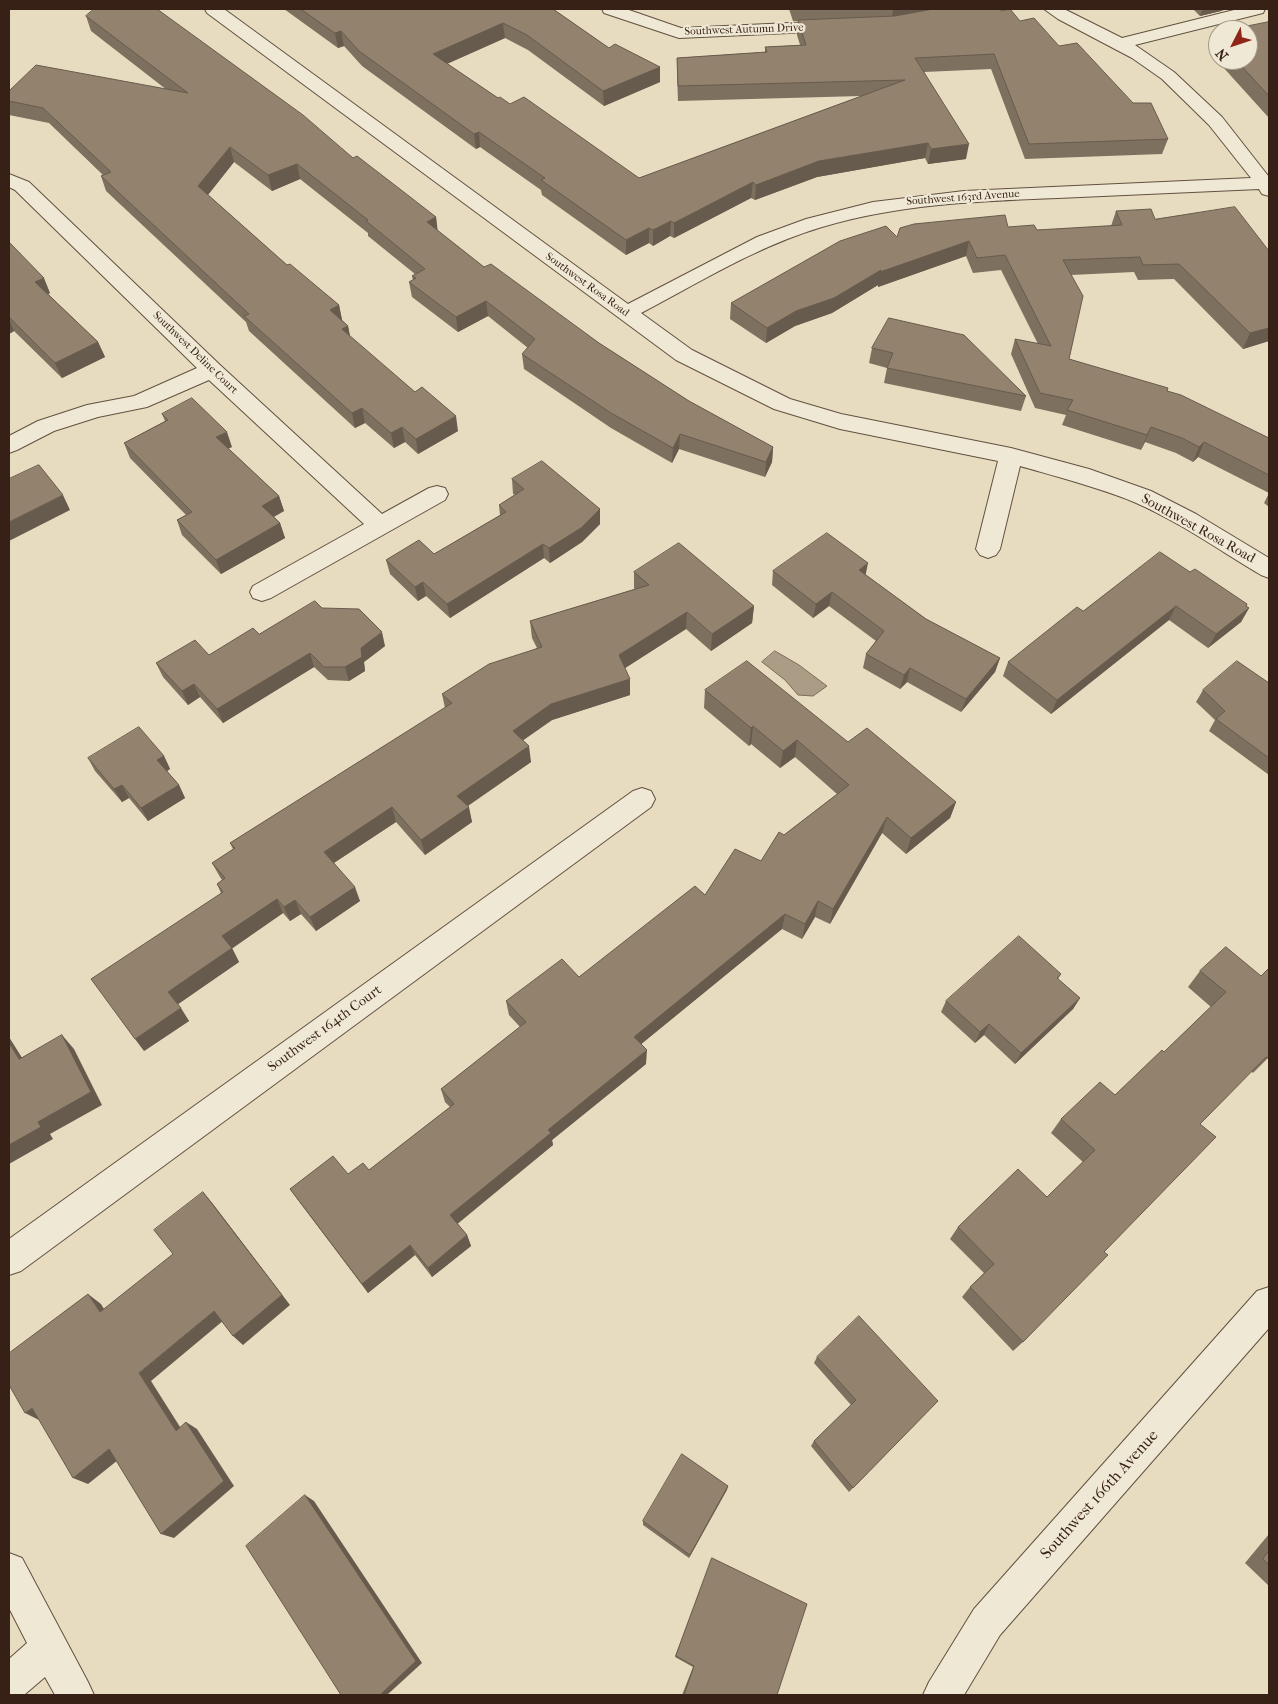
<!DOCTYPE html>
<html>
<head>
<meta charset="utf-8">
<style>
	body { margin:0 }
	#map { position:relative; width:1278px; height:1704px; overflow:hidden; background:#e7dcbf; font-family:"IM FELL French Canon",serif }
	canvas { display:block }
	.frame { position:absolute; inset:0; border:10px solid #372116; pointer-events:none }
	.north { position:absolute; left:1208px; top:20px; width:50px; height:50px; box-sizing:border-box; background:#efe8d5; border:1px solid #a59889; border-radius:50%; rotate:229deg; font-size:14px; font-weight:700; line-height:20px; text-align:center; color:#372116 }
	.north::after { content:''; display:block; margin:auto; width:18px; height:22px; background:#8f2418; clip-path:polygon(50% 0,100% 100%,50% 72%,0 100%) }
</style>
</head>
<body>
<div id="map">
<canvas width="1278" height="1704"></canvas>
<div class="frame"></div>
<div class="north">N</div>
</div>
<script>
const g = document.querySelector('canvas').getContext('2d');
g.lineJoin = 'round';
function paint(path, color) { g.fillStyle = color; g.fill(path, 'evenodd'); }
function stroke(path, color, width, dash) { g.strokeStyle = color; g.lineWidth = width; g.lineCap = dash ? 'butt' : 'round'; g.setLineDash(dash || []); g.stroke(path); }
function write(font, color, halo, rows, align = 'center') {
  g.font = font + ' "IM FELL French Canon",serif'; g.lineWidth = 4.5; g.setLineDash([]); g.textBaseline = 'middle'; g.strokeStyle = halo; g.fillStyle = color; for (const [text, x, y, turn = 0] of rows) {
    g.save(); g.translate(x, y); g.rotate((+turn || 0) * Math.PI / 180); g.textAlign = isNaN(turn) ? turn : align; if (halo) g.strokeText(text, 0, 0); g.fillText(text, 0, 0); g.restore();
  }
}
const water = new Path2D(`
	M 775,651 L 799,665 L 827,686 L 813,696 L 798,695 L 785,680 L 762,662 Z`);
const minor = new Path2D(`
	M 205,9 L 224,9 L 628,304 L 757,237 L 806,219 L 873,202 L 964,191 L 1251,178 L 1209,125 L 1162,79 L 1132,58 L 1058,19 L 1044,9 L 1064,9 L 1122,38 L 1238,9 L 1265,9 L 1263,13 L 1135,45 L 1174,72 L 1222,117 L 1269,177 L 1269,196 L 1262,194 L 1259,189 C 1192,192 1125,195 1058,198 C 979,201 899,204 822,227 C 758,246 700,282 641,313 L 692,350 L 790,399 L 841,414 L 1011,448 L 1089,469 L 1151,491 L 1196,514 L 1269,558 L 1269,578 L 1261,575 C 1219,550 1178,521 1134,502 C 1097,487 1058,477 1020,466 L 1000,549 L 996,555 L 988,558 L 980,555 L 976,549 L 998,461 L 840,429 L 774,409 L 676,360 L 207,13 Z
	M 602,9 L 626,9 L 681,28 L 834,21 L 840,22 L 843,26 L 840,30 L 834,31 L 679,38 L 604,13 Z
	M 9,174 L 29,182 L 220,365 L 382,514 L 429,488 L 437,486 L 445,488 L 448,494 L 445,500 L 271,598 L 262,601 L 253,598 L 250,592 L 253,586 L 364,524 L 209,380 L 147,407 L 98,417 L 54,431 L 17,450 L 9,453 L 9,436 L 38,421 L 87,405 L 134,396 L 197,368 L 15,190 L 9,187 Z
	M 642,788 L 651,791 L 655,799 L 651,807 L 21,1271 L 9,1275 L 9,1239 L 633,791 Z
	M 1269,1287 L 1269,1328 L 1000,1635 L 964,1695 L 923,1695 L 929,1682 L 974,1609 L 1257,1291 Z
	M 9,1553 L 22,1558 L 88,1682 L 94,1695 L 55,1695 L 45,1677 L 24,1695 L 9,1695 L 9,1659 L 27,1643 L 9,1608 Z`);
const wall = new Path2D(`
	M 284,9 L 553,9 L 609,48 L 660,67 L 660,82 L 604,106 L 528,50 L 505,38 L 447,64 L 498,98 L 510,104 L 639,178 L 861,96 L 678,101 L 677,73 L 677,58 L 765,52 L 765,47 L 800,45 L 797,35 L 798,21 L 793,21 L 789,9 L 999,9 L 1001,11 L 1020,21 L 1059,46 L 1133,103 L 1168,139 L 1162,154 L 1025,159 L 991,69 L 924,72 L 966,159 L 928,164 L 925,158 L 817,177 L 755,200 L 751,198 L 674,238 L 670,236 L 653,246 L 649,243 L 626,255 L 542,195 L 541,190 L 480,147 L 476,149 L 362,66 L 344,46 L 338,48 Z
	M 1193,9 L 1226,9 L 1221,11 L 1200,16 Z
	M 86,16 L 353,158 L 436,217 L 437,230 L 484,267 L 599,343 L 689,401 L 773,447 L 772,462 L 765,477 L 679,449 L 672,463 L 611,428 L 524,369 L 522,354 L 528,348 L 488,316 L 458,332 L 412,297 L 409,282 L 413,280 L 412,276 L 415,274 L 368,236 L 368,233 L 300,179 L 272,191 L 234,162 L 208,195 L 287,265 L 339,305 L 342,320 L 348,326 L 350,337 L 458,431 L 418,454 L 405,442 L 394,448 L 365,423 L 355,428 L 249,331 L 246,322 L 106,191 L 101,176 L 103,175 L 49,123 L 9,115 L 9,91 L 167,90 L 91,31 Z
	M 1269,22 L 1269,118 L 1213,56 L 1218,42 L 1218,60 L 1248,60 L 1248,30 L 1234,30 L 1234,29 Z
	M 1116,211 L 1155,219 L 1269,251 L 1269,341 L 1243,349 L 1174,279 L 1138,280 L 1134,272 L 1071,275 L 1069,359 L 1167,391 L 1269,438 L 1269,507 L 1264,503 L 1269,493 L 1198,457 L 1193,462 L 1176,453 L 1145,442 L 1141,450 L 1062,425 L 1066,415 L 1035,408 L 1011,354 L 1015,339 L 1038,344 L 1001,270 L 973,273 L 966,256 L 878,287 L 878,285 L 832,313 L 795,326 L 766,343 L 730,319 L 731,303 L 897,237 L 1008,227 L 1037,230 L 1111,226 Z
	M 9,242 L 50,293 L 48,294 L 98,342 L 105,357 L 62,378 L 14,331 L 9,334 Z
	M 889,318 L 1026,396 L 1021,411 L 884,383 L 887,368 L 869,363 L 872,348 Z
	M 162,414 L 232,447 L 228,448 L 279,496 L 284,511 L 274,517 L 280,523 L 285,538 L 221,574 L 182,535 L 177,520 L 186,515 L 130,458 L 124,443 L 165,421 Z
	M 512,479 L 600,524 L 582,542 L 550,563 L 544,558 L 450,618 L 426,596 L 418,601 L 390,574 L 386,560 L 434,554 L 500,515 L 499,505 L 515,495 L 513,494 Z
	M 773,571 L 866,575 L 926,619 L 1000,658 L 995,672 L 961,712 L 907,682 L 900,689 L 863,668 L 866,654 L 876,641 L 829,606 L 813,618 L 772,585 Z
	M 634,572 L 754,606 L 752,623 L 711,651 L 686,629 L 625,668 L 630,695 L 552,720 L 523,740 L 531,762 L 468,806 L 472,822 L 425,855 L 396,822 L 334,863 L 360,901 L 316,931 L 301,914 L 290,921 L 283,913 L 232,948 L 239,962 L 177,1004 L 189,1021 L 144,1051 L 221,893 L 217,884 L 222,880 L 220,877 L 212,863 L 233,849 L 230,843 L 445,708 L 442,694 L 537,648 L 532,638 L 530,621 L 635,589 L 634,588 Z
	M 1190,572 L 1247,604 L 1246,606 L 1249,608 L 1241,622 L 1208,648 L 1169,620 L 1051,714 L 1003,676 L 1008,662 L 1083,611 Z
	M 322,608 L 385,646 L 364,662 L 365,671 L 349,681 L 328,680 L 314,667 L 223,723 L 200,697 L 188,705 L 163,677 L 156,663 L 209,655 Z
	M 1269,683 L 1269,775 L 1209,731 L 1215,720 L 1196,702 L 1203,690 Z
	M 705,690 L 848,742 L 956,802 L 950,818 L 906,854 L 882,833 L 830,924 L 815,917 L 802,939 L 782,929 L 641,1044 L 646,1064 L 552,1140 L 553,1145 L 457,1223 L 467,1235 L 471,1246 L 432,1277 L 415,1255 L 368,1293 L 298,1200 L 290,1189 L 348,1174 L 369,1170 L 450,1107 L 445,1102 L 441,1089 L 520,1027 L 509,1015 L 506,1001 L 579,977 L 705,895 L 761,861 L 784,835 L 837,794 L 795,757 L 780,768 L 751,744 L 749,746 L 704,708 Z
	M 164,756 L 170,769 L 167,771 L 179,785 L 185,798 L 148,821 L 129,798 L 122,802 L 95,771 L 88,758 Z
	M 1226,947 L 1269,1057 L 1253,1073 L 1251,1071 L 1200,1124 L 1104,1252 L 1023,1342 L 1013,1351 L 962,1297 L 970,1287 L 984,1273 L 950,1239 L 958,1227 L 1047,1197 L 1083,1162 L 1051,1133 L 1061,1119 L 1115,1095 L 1164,1052 L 1211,1007 L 1188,987 L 1200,971 Z
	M 1061,974 L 1058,979 L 1080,998 L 1073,1009 L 1015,1064 L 984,1035 L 975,1043 L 941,1012 L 946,1001 Z
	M 817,1357 L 938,1401 L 849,1492 L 811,1446 L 814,1441 L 851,1405 L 814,1363 Z
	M 728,1486 L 689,1558 L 643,1525 L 643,1521 Z
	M 1269,1534 L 1269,1586 L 1245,1563 Z
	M 712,1558 L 777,1695 L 682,1695 L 693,1667 L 675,1657 Z`);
const shadedWall = new Path2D(`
	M 893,9 L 937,9 L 892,17 Z
	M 1203,9 L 1226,9 L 1221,11 L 1200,16 Z
	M 503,23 L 505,38 L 435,69 L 433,54 Z
	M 341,31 L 344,46 L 338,48 L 335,33 Z
	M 660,67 L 660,82 L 604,106 L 603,91 Z
	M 479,132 L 480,147 L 476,149 L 474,134 Z
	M 928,143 L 925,158 L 817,177 L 755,200 L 756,185 L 819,161 Z
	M 969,144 L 966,159 L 928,164 L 931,149 Z
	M 230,147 L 234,162 L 203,201 L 198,186 Z
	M 297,164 L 300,179 L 272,191 L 268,175 Z
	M 753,182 L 751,198 L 674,238 L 674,223 Z
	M 436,217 L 438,233 L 427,222 Z
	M 671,221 L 670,236 L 653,246 L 653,230 Z
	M 649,228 L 649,243 L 626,255 L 626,240 Z
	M 969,241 L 966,256 L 878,287 L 878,285 L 832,313 L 795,326 L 766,343 L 767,328 L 796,311 L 881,270 Z
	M 44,278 L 50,293 L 42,297 L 35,282 Z
	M 486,301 L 488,316 L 458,332 L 456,317 Z
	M 339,305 L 342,320 L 333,325 L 330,310 Z
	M 9,319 L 14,331 L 9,334 Z
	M 348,326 L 351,341 L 342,329 Z
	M 1269,328 L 1269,341 L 1243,349 L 1250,333 Z
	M 98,342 L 105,357 L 62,378 L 55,363 Z
	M 362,408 L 365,423 L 355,428 L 352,413 Z
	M 456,416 L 458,431 L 418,454 L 416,439 Z
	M 402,427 L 405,442 L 394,448 L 391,433 Z
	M 1151,427 L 1145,442 L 1141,450 L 1147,435 Z
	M 227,432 L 232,447 L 221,452 L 216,437 Z
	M 680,434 L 679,449 L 672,463 L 673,448 Z
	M 1204,442 L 1198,457 L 1193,462 L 1199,447 Z
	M 773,447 L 772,462 L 765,477 L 766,462 Z
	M 63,495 L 70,510 L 9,541 L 9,522 Z
	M 279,496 L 284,511 L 267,520 L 262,506 Z
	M 600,509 L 600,524 L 582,542 L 550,563 L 549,548 Z
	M 280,523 L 285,538 L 221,574 L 216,560 Z
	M 543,544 L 544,558 L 450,618 L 447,604 Z
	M 868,563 L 865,578 L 859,570 Z
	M 423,582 L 426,596 L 418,601 L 415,587 Z
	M 832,592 L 829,606 L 813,618 L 816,604 Z
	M 1247,604 L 1243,612 L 1249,608 L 1241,622 L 1208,648 L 1216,634 Z
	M 754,606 L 752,623 L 711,651 L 712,634 Z
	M 1176,606 L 1169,620 L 1051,714 L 1057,700 Z
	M 687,612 L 686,629 L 619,672 L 619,655 Z
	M 382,632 L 385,646 L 364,662 L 365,671 L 349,681 L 345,667 L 361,648 Z
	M 310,653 L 314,667 L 223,723 L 217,709 Z
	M 1000,658 L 995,672 L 961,712 L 966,699 Z
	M 910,668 L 907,682 L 900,689 L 904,675 Z
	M 630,679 L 630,695 L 552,720 L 515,746 L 513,731 L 551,704 Z
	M 194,684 L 200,697 L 188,705 L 182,691 Z
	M 753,726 L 751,744 L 749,746 L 751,728 Z
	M 797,740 L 795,757 L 780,768 L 783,751 Z
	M 529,746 L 531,762 L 460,811 L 457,796 Z
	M 164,756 L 170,769 L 164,773 L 157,760 Z
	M 122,785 L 129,798 L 122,802 L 114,789 Z
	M 179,785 L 185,798 L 148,821 L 141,808 Z
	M 956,802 L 950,818 L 906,854 L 911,838 Z
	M 392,807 L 396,822 L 329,866 L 324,852 Z
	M 469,807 L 472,822 L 425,855 L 421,840 Z
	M 887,817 L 882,833 L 830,924 L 833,909 Z
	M 355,887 L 360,901 L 316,931 L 310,917 Z
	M 277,899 L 283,913 L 230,950 L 222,936 Z
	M 295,900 L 301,914 L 290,921 L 284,907 Z
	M 818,901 L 815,917 L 802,939 L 805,924 Z
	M 785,914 L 782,929 L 634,1050 L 634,1037 Z
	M 232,948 L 239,962 L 177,1005 L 168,992 Z
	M 1080,998 L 1073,1009 L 1015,1064 L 1021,1053 Z
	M 181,1008 L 189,1021 L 144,1051 L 135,1039 Z
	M 989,1024 L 984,1035 L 975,1043 L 980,1032 Z
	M 62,1035 L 74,1049 L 102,1105 L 50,1134 L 53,1139 L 9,1164 L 9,1145 L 38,1122 Z
	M 9,1037 L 31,1072 L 19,1059 L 9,1043 Z
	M 647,1050 L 646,1064 L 552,1140 L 553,1145 L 455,1226 L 450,1215 L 548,1130 Z
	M 203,1192 L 213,1204 L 290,1305 L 243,1345 L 233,1336 Z
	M 467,1235 L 471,1246 L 432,1277 L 428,1268 Z
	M 410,1245 L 415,1255 L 368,1293 L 362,1284 Z
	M 88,1294 L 101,1304 L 112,1322 L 100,1312 Z
	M 214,1311 L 224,1320 L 151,1381 L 187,1438 L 176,1431 L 139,1373 Z
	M 32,1408 L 41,1421 L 25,1413 Z
	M 186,1422 L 197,1429 L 234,1486 L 174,1538 L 161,1534 Z
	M 109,1449 L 123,1456 L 88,1484 L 73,1478 Z
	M 728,1486 L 727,1490 L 689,1558 L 690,1555 Z
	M 305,1495 L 314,1501 L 422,1663 L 387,1695 L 380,1695 Z`);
const building = new Path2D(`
	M 94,9 L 157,9 L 303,115 L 353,158 L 357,156 L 396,186 L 436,217 L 427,222 L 484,267 L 491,264 L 599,343 L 689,401 L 773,447 L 766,462 L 680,434 L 673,448 L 611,413 L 522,354 L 535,339 L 486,301 L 456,317 L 409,282 L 416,278 L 412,276 L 425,269 L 366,221 L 368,220 L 297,164 L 268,175 L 230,147 L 198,186 L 287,265 L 290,264 L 339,305 L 330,310 L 348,326 L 342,329 L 415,392 L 422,387 L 456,416 L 416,439 L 402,427 L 391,433 L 362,408 L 352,413 L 244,316 L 249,314 L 101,176 L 111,172 L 43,108 L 9,101 L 9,91 L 36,65 L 188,93 L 86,16 Z
	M 301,9 L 553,9 L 609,48 L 615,44 L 660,67 L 603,91 L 527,35 L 503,23 L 433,54 L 498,98 L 500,97 L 510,104 L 524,97 L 639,178 L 905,80 L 678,86 L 677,58 L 767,52 L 765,47 L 806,45 L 798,20 L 895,16 L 933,9 L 999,9 L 1001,11 L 1010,9 L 1020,21 L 1034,18 L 1059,46 L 1077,43 L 1133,103 L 1151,103 L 1168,139 L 1029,144 L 994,54 L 915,58 L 969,144 L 931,149 L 928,143 L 819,161 L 756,185 L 753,182 L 674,223 L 671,221 L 653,230 L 649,228 L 626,240 L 541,180 L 545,178 L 479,132 L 474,134 L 359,51 L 341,31 L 335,33 Z
	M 1269,22 L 1269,96 L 1236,60 L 1248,60 L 1248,30 L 1235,30 L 1234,29 Z
	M 1235,207 L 1269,251 L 1269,328 L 1250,333 L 1179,264 L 1143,265 L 1140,257 L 1063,260 L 1083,296 L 1069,359 L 1168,388 L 1167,391 L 1181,395 L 1269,438 L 1269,475 L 1204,442 L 1199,447 L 1182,438 L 1151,427 L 1147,435 L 1067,410 L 1073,400 L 1040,393 L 1015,339 L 1051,346 L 1005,255 L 977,258 L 969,241 L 880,272 L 881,270 L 834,298 L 796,311 L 767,328 L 731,303 L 840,241 L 886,226 L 897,237 L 900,228 L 914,224 L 1005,215 L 1008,227 L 1034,225 L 1037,230 L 1122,225 L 1116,211 L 1151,209 L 1155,219 Z
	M 9,242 L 44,278 L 35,282 L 98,342 L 55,363 L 9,317 Z
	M 889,318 L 964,335 L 1026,396 L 887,368 L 893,353 L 872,348 Z
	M 192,398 L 227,432 L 216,437 L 279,496 L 262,506 L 280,523 L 216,560 L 177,520 L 192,512 L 124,443 L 168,420 L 162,414 Z
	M 542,461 L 600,509 L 581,528 L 549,548 L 543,544 L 447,604 L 423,582 L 415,587 L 386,560 L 419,540 L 434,554 L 506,512 L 499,505 L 524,489 L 512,479 Z
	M 39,465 L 63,495 L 9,522 L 9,479 Z
	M 827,533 L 868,563 L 859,570 L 926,619 L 1000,658 L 966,699 L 910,668 L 904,675 L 866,654 L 884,631 L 832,592 L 816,604 L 773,571 Z
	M 679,543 L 754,606 L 712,634 L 687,612 L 619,655 L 630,679 L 551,704 L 513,731 L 529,746 L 457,796 L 469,807 L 421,840 L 392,807 L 324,852 L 355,887 L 310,917 L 295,900 L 284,907 L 277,899 L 222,936 L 232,948 L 168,992 L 181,1008 L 135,1039 L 91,979 L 223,892 L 217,884 L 225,878 L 212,863 L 235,848 L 230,843 L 452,703 L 442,694 L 489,664 L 542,647 L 530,621 L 649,585 L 634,572 Z
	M 1160,552 L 1190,572 L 1195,569 L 1247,604 L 1246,606 L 1249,608 L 1216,634 L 1176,606 L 1057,700 L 1008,662 L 1077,607 L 1083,611 Z
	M 315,601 L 322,608 L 359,609 L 382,632 L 361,648 L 362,657 L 345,667 L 324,667 L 310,653 L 217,709 L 194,684 L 182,691 L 156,663 L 195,640 L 209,655 L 253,628 L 259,634 Z
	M 747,661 L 848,742 L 867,728 L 956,802 L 911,838 L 887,817 L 833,909 L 818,901 L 805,924 L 785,914 L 634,1037 L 647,1050 L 548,1130 L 551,1133 L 450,1215 L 467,1235 L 428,1268 L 410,1245 L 362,1284 L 290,1189 L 333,1156 L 348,1174 L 363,1163 L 369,1170 L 454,1104 L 441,1089 L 526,1022 L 506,1001 L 562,959 L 579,977 L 695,886 L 705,895 L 735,849 L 761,861 L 779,832 L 784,835 L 849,785 L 797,740 L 783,751 L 753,726 L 751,728 L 705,690 Z
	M 1237,661 L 1269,683 L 1269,758 L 1216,719 L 1225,711 L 1203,690 Z
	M 139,727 L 164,756 L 157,760 L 179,785 L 141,808 L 122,785 L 114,789 L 88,758 Z
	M 1019,936 L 1061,974 L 1057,978 L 1080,998 L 1021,1053 L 989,1024 L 980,1032 L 946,1001 Z
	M 1226,947 L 1261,976 L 1269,968 L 1269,1056 L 1268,1058 L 1266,1057 L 1200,1124 L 1216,1137 L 1104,1252 L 1108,1255 L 1023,1342 L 970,1287 L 994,1264 L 958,1227 L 1018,1169 L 1047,1197 L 1095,1150 L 1061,1119 L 1100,1082 L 1115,1095 L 1162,1050 L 1164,1052 L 1226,992 L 1200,971 Z
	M 62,1035 L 91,1092 L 38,1122 L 41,1127 L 9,1145 L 9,1043 L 19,1059 Z
	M 203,1192 L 282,1295 L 233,1336 L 214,1311 L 139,1373 L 176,1431 L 186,1422 L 224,1481 L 161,1534 L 109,1449 L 73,1478 L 32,1408 L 25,1413 L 9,1385 L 9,1353 L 88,1294 L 100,1312 L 173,1254 L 154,1230 Z
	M 859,1316 L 938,1401 L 853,1488 L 814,1441 L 856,1400 L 817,1357 Z
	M 682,1454 L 728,1486 L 690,1555 L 643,1521 Z
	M 305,1495 L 416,1661 L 380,1695 L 341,1695 L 246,1546 Z
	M 1269,1551 L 1269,1565 L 1263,1559 Z
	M 712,1558 L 807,1604 L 777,1695 L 684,1695 L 694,1666 L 676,1656 Z`);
const farStreetnames = [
	["Southwest Autumn Drive",744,30,-2],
	["Southwest 163rd Avenue",963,198,-4],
	["Southwest Rosa Road",587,285,36],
	["Southwest Deline Court",195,353,44]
];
const streetNames = [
	["Southwest Rosa Road",1198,529,29],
	["Southwest 164th Court",325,1029,-36]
];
const nearStreetnames = [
	["Southwest 166th Avenue",1100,1495,-48]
];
paint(water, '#ab9c86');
stroke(water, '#7d6b59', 1);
stroke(minor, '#635040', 2);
paint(minor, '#efe8d5');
paint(wall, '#7e705f');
paint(shadedWall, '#675b4d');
paint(building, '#93826e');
stroke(building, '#675b4d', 1);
write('11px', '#372116', '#efe8d5', farStreetnames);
write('14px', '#372116', '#efe8d5', streetNames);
write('16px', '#372116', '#efe8d5', nearStreetnames);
</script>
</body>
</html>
